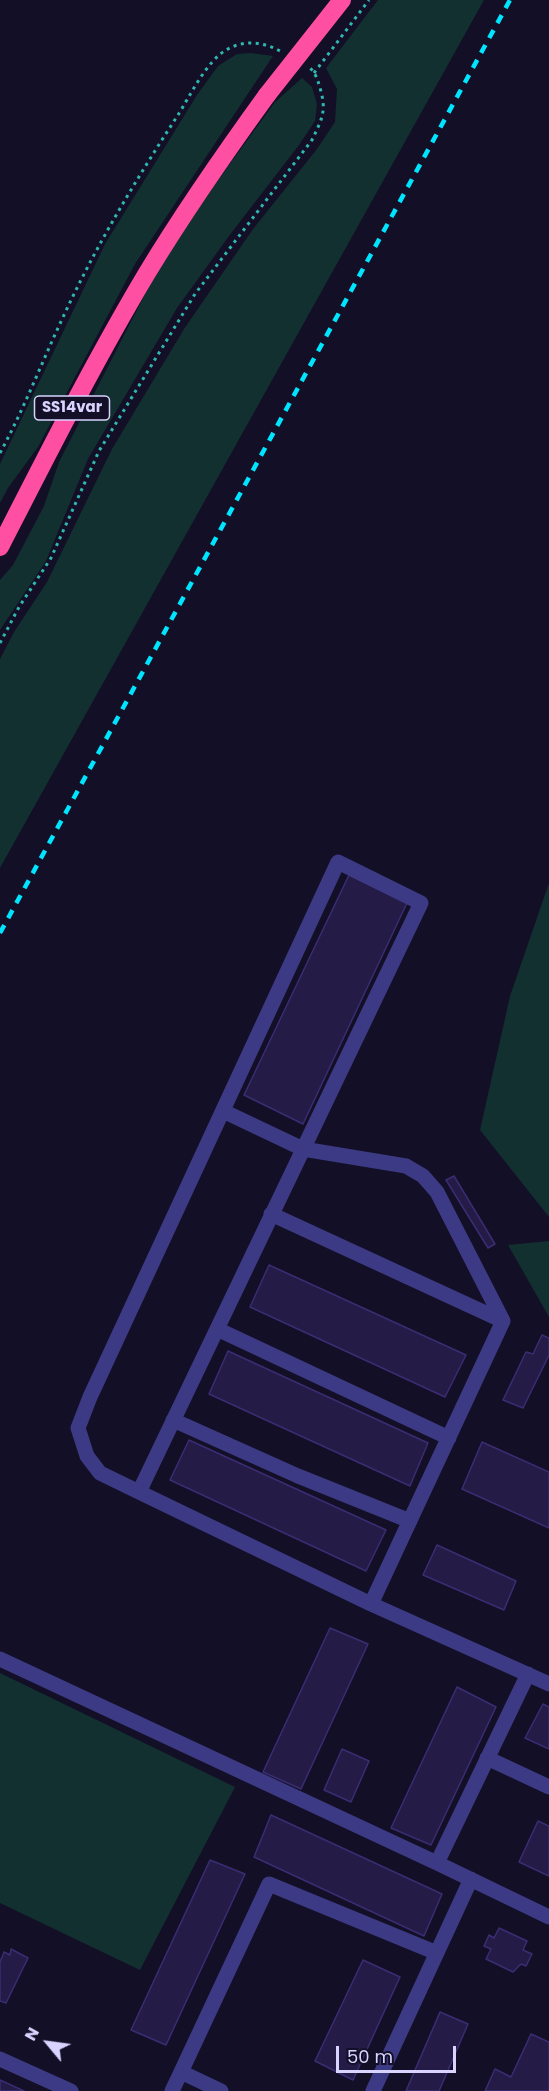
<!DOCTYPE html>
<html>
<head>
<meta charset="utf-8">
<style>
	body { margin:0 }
	#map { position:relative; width:549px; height:2091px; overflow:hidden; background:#130f26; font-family:Poppins,sans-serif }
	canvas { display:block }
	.north { position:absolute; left:18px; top:2013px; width:60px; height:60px; -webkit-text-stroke:4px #130f26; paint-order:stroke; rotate:299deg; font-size:16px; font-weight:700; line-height:24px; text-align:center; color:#d9d4ff }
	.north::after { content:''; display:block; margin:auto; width:21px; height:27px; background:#d9d4ff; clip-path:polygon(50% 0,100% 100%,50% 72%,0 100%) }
	.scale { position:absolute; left:336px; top:2046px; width:120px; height:27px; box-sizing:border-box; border:3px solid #d9d4ff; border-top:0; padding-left:8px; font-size:18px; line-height:21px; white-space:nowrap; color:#d9d4ff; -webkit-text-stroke:4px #130f26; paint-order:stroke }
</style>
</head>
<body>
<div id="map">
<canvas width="549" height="2091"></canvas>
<div class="north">N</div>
<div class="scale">50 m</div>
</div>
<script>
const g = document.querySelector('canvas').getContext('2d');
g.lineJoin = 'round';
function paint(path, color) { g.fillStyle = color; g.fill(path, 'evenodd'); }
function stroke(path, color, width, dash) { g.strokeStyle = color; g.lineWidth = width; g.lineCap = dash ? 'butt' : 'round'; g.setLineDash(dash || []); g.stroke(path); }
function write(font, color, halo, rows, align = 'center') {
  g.font = font + ' Poppins,sans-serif'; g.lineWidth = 6; g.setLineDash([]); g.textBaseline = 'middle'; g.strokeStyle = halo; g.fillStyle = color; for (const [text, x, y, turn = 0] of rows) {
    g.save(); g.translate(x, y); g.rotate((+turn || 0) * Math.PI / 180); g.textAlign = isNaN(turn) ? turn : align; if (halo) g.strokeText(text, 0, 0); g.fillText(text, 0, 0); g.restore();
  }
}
const green = new Path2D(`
	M 378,0 L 484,0 L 0,868 L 0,659 L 14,632 L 47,582 L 112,449 L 184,329 L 253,229 L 317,149 L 335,122 L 337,89 L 326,68 Z
	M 251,53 L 273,56 L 135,264 L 38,447 L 8,488 L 0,503 L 0,464 L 105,244 L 197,95 L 218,66 L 237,54 Z
	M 302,78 L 312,87 L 317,104 L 315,121 L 299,145 L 229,236 L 177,308 L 88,459 L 46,561 L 0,630 L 0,580 L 13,565 L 44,506 L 59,462 L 160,265 L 213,187 L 275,102 Z
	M 549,883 L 549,1217 L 480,1130 L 510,996 Z
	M 549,1241 L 549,1317 L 508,1245 Z
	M 0,1673 L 235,1787 L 140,1970 L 0,1903 Z`);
const building = new Path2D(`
	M 349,875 L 407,903 L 303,1124 L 244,1095 Z
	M 454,1176 L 495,1244 L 488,1248 L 446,1180 Z
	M 269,1265 L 466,1355 L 445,1397 L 250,1307 Z
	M 542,1335 L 549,1338 L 549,1355 L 523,1408 L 503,1400 L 526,1352 L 533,1354 Z
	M 228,1351 L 428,1443 L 410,1486 L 209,1394 Z
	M 189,1440 L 386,1530 L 366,1571 L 170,1480 Z
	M 482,1442 L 549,1472 L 549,1528 L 462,1489 Z
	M 437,1545 L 516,1581 L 504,1610 L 423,1575 Z
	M 330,1628 L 368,1644 L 301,1789 L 263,1772 Z
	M 457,1687 L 496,1707 L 431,1845 L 391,1828 Z
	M 543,1704 L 549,1707 L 549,1749 L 525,1738 Z
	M 342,1749 L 369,1761 L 351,1802 L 324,1790 Z
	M 271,1815 L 442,1894 L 424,1936 L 254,1857 Z
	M 538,1821 L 549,1826 L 549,1876 L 519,1862 Z
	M 210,1860 L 245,1874 L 166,2045 L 131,2030 Z
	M 499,1928 L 527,1941 L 523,1950 L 532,1954 L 526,1966 L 521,1964 L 513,1972 L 486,1959 L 491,1949 L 484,1946 L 489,1935 L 494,1938 Z
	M 11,1949 L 28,1958 L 6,2003 L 0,2001 L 0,1962 L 4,1952 L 10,1955 Z
	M 363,1960 L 400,1977 L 353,2080 L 315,2061 Z
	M 440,2012 L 468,2024 L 439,2091 L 406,2091 Z
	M 531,2034 L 549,2042 L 549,2091 L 485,2091 L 495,2069 L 511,2077 Z
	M 0,2080 L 24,2091 L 0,2091 Z`);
const path = new Path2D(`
	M 314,73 L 369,0
	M 0,453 C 25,407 43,359 65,313 C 97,244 137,178 178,115 C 190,96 206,62 226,50 C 245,39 264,42 282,52
	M 0,643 L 19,607 L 51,558 L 99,451 L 195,294 L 312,140 C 322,119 327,111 320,88 C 318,80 315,72 309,67`);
const minor = new Path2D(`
	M 223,1111 L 303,1149 L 406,1166 L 423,1176 L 437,1192 L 503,1321 L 371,1604
	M 271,1214 L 503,1321
	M 217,1329 L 449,1438
	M 173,1420 L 298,1476 L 410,1521
	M 139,1492 L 421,903 L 338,862 L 90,1397 L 78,1428 L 87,1456 L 100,1473 L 139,1492 L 371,1604 L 549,1684
	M 0,1659 L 437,1863 L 549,1917
	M 487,1758 L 549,1787
	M 437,1863 L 528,1674
	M 0,2059 L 71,2091
	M 181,2072 L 269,1884 L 437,1953
	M 172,2091 L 181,2072 L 221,2091
	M 373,2091 L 471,1879`);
const highway = new Path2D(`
	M 0,547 C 47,455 94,362 147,273 C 184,212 225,153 267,95`);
const rail = new Path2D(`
	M 0,933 L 510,0`);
const highwayBridge = new Path2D(`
	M 267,95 L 342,0`);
const shields = [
	[72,408,75]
];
const shieldNames = [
	["SS14var",72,408]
];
paint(green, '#12302f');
paint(building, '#241b47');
stroke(building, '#3b2d73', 1.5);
stroke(path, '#2fb8b0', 3, [3, 4.5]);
stroke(minor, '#3d3a85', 15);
stroke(highway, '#ff4fa3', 18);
stroke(rail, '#00e5ff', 4.5, [9, 8]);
stroke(highwayBridge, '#ff4fa3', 18);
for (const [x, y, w] of shields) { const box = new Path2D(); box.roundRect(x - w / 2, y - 12, w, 24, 4.5); g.fillStyle = '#130f26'; g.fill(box); stroke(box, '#d9d4ff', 1.5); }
write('bold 15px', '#d9d4ff', null, shieldNames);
</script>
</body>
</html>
